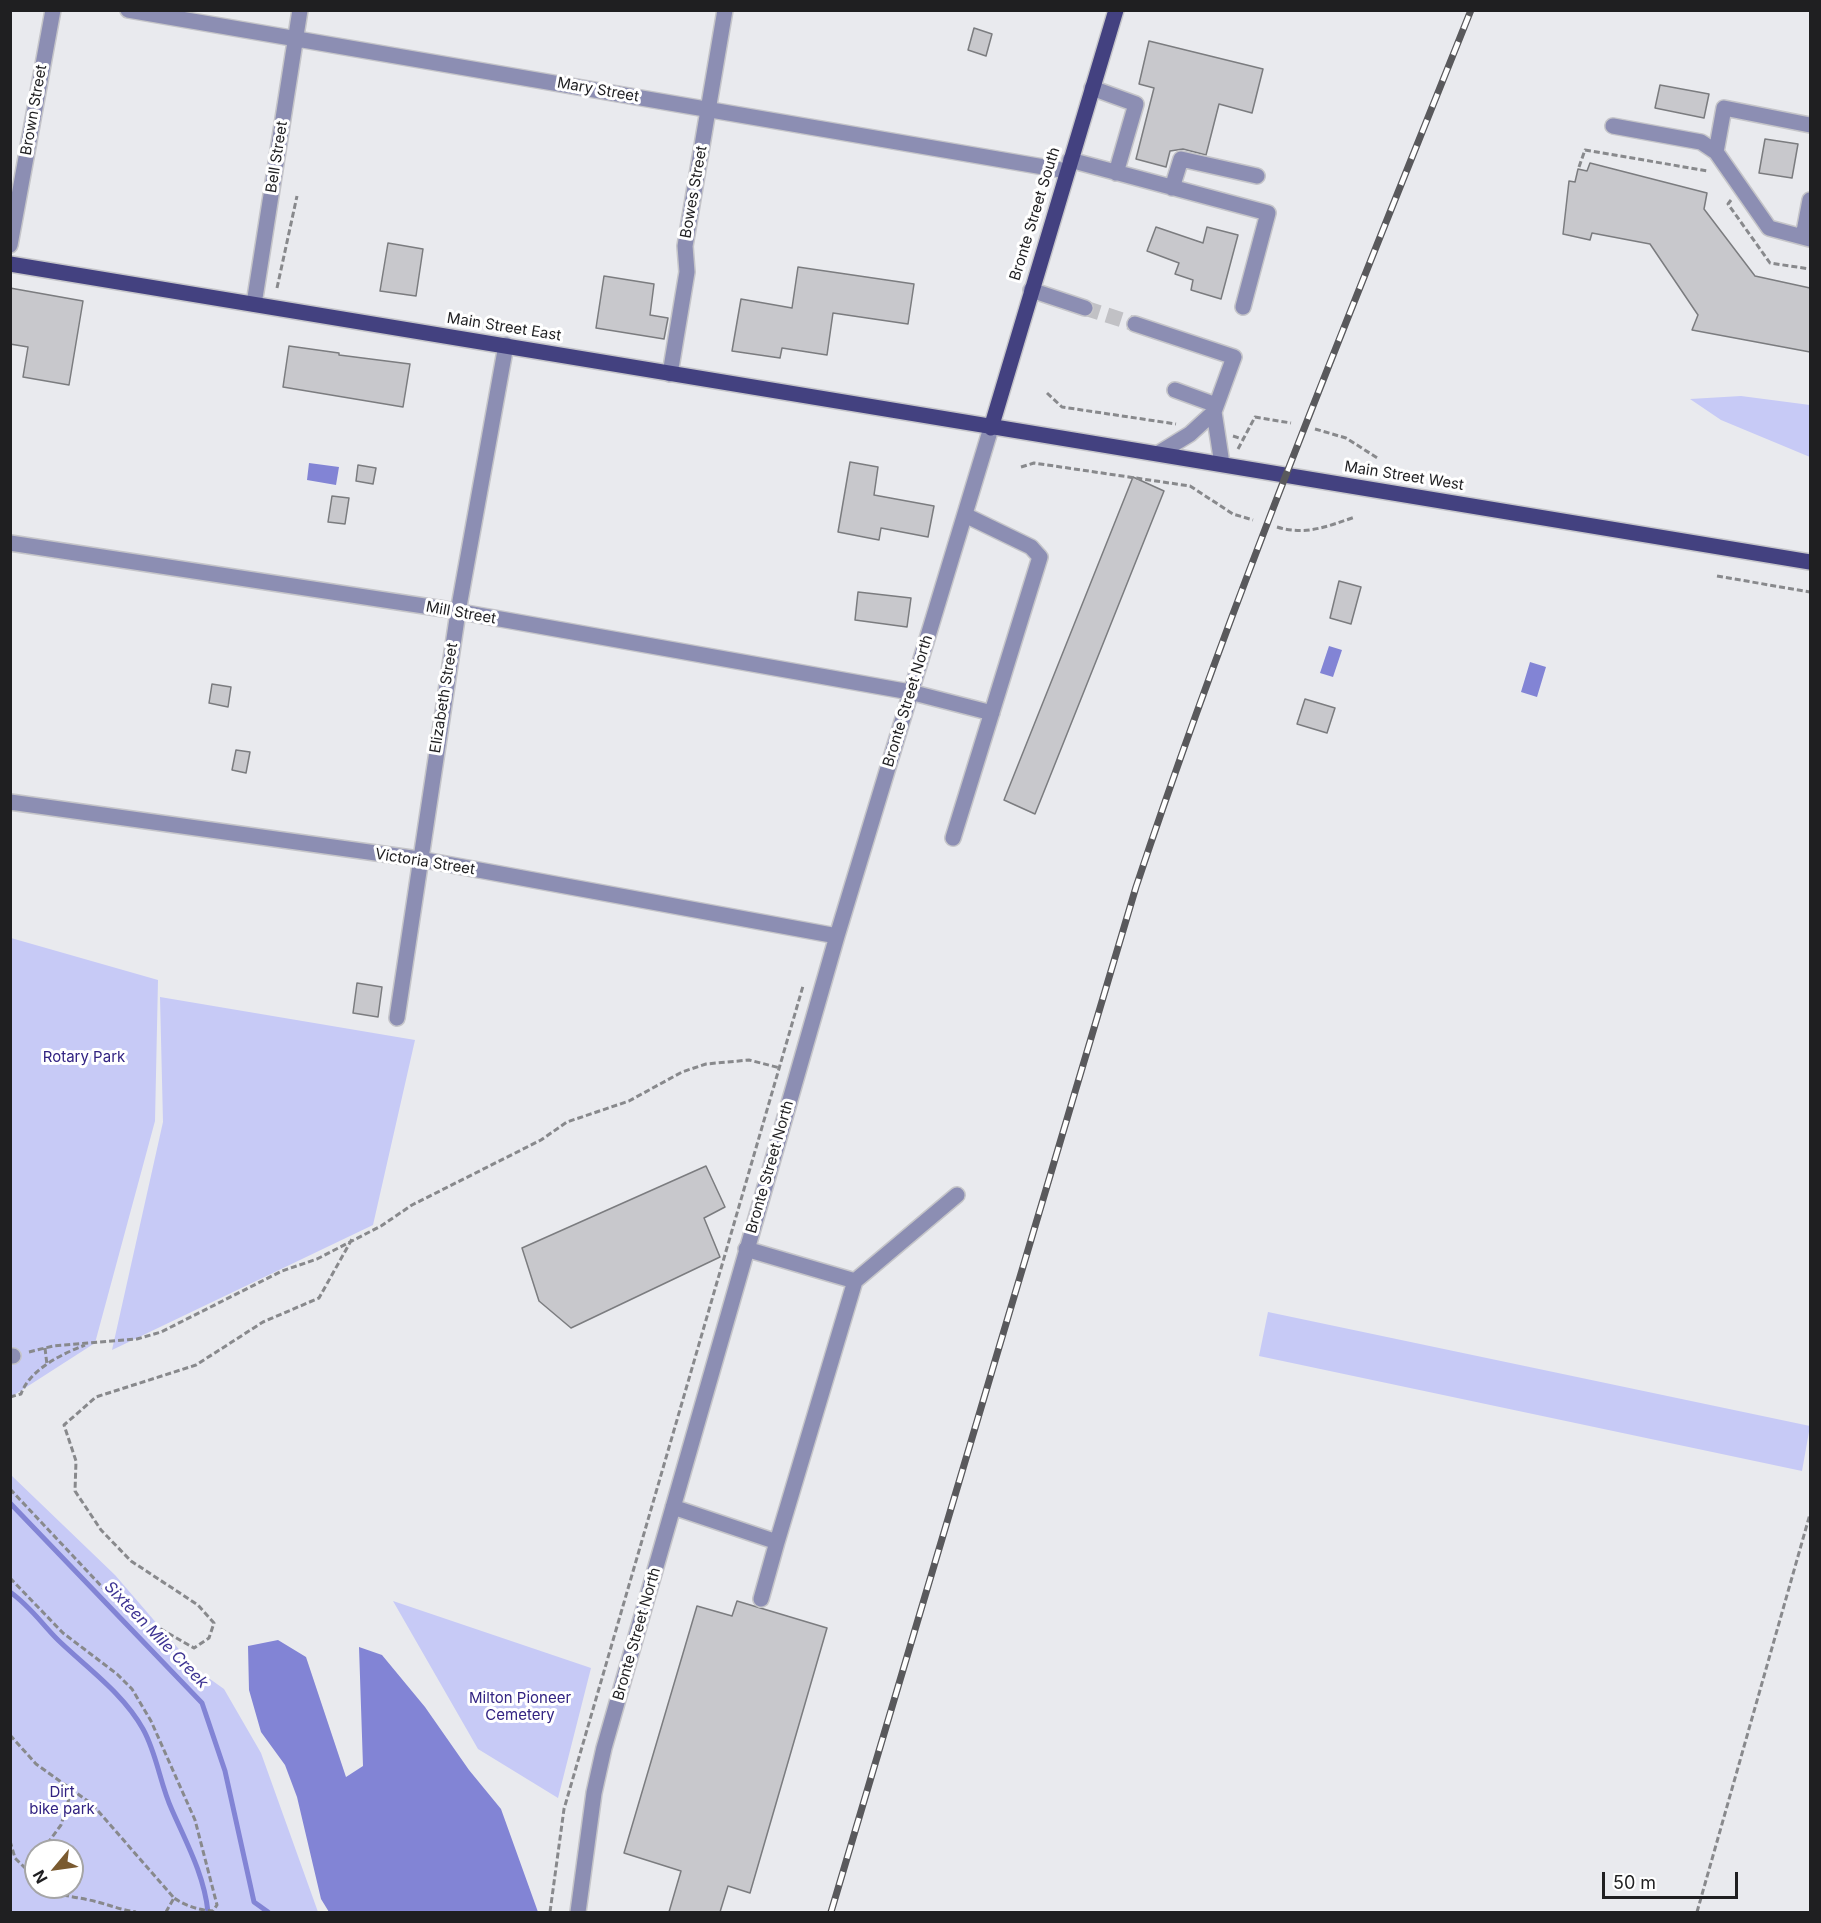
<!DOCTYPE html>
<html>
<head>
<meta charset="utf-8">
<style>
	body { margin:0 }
	#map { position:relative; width:1821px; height:1923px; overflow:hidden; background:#e9eaee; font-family:Inter,sans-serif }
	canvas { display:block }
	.frame { position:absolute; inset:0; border:12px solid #1f1f21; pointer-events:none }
	.north { position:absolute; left:24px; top:1839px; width:60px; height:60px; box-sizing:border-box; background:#fff; border:2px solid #a5a5a6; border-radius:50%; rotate:241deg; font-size:16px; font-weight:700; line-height:24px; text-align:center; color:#1f1f21 }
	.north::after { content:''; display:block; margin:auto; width:21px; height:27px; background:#7a5a30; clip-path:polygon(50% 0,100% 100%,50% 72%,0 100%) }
	.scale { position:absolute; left:1602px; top:1872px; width:136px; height:27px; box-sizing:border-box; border:3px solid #1f1f21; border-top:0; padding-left:8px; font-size:18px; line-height:21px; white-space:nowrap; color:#1f1f21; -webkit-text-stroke:4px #fff; paint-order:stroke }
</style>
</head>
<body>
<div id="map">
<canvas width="1821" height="1923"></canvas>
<div class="frame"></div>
<div class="north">N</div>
<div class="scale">50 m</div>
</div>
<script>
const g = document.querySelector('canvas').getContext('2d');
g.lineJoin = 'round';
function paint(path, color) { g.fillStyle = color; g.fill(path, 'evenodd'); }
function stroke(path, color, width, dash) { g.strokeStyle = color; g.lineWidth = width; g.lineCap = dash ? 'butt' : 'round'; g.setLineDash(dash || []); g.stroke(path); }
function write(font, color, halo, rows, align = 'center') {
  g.font = font + ' Inter,sans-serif'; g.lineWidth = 6; g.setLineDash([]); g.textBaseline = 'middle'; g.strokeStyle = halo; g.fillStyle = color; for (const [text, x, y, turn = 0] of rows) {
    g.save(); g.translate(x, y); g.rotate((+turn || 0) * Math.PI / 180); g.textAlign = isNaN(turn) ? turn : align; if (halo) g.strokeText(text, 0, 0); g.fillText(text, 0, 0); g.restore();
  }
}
const green = new Path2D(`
	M 1741,396 L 1810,405 L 1810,457 L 1721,420 L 1690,399 Z
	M 11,938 L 158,980 L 155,1121 L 95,1343 L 11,1397 Z
	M 160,997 L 415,1040 L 373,1225 L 112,1350 L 163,1122 Z
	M 1268,1312 L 1810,1426 L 1802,1471 L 1259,1356 Z
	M 11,1475 L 115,1575 L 196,1669 L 224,1689 L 261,1753 L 318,1912 L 11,1912 ZM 36,1851 L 72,1851 L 72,1887 L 36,1887 Z
	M 393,1601 L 591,1668 L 558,1798 L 478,1749 Z`);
const water = new Path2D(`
	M 309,463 L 339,467 L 336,485 L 307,480 Z
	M 1329,646 L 1342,650 L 1333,677 L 1320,673 Z
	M 1530,662 L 1546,667 L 1537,697 L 1521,692 Z
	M 278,1640 L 306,1657 L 346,1777 L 363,1766 L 359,1647 L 382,1655 L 425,1707 L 469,1770 L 501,1809 L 538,1912 L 329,1912 L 321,1899 L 297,1797 L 285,1765 L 261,1732 L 249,1690 L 248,1646 Z`);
const stream = new Path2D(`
	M 10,1503 L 202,1703 L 225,1771 L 254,1902 L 268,1912
	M 10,1592 C 30,1606 42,1624 58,1640 C 87,1668 123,1693 143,1729 C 157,1754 160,1784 172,1810 C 187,1844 204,1875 208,1912`);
const building = new Path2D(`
	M 974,28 L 992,34 L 986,56 L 968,50 Z
	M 1149,41 L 1263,69 L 1252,113 L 1219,104 L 1206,155 L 1183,149 L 1170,151 L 1166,167 L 1136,159 L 1154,88 L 1139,84 Z
	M 1660,85 L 1709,94 L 1704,118 L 1655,108 Z
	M 1765,139 L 1798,144 L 1792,178 L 1759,173 Z
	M 1590,163 L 1707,193 L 1704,209 L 1755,276 L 1810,288 L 1810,352 L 1692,330 L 1698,315 L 1650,244 L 1592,233 L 1590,240 L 1563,234 L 1569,181 L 1575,182 L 1578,169 L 1587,171 Z
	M 1156,227 L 1203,243 L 1207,227 L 1238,235 L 1221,299 L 1191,290 L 1193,280 L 1175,274 L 1179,263 L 1147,251 Z
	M 388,243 L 423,249 L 416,296 L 380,291 Z
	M 798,267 L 914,284 L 908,324 L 833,313 L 827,355 L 782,348 L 780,358 L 732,351 L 741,299 L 792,308 Z
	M 604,276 L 654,284 L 650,315 L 668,318 L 664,339 L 596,328 Z
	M 10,288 L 83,301 L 69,385 L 23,377 L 28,347 L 10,344 Z
	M 289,346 L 339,353 L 339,355 L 410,364 L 403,407 L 283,387 Z
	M 850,462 L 878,467 L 874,495 L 934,506 L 928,537 L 881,528 L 879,540 L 838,532 Z
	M 358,465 L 376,468 L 373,484 L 356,481 Z
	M 1133,477 L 1164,491 L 1035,814 L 1004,800 Z
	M 332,496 L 349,498 L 345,524 L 328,522 Z
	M 1339,581 L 1361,587 L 1351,624 L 1330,618 Z
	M 858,592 L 911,598 L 907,627 L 855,620 Z
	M 212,684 L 231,687 L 228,707 L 209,703 Z
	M 1305,699 L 1335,708 L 1327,733 L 1297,724 Z
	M 236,750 L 250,752 L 246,773 L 232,770 Z
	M 357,983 L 382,987 L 378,1017 L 353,1013 Z
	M 706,1166 L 725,1207 L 704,1218 L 720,1257 L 571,1328 L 539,1301 L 522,1248 Z
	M 737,1601 L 827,1628 L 750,1893 L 728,1886 L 720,1912 L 669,1912 L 681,1871 L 624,1853 L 697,1606 L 732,1616 Z`);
const minorTunnel = new Path2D(`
	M 1085,308 L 1135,324`);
const path = new Path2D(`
	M 1579,167 L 1585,150 L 1708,171
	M 1731,200 L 1728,204 L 1770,263 L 1810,269
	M 277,288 L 297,196
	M 1047,393 L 1062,407 L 1176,424
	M 1315,429 L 1346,438 L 1379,459
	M 1233,436 L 1242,439
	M 1238,449 L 1255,417 L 1291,423
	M 1021,467 L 1034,463 L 1190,486 L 1233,514 L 1253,520
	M 1277,527 C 1306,536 1328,526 1355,517
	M 1717,576 L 1810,592
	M 45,1348 L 47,1365
	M 29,1352 L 53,1346 L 137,1339 L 161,1332 L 282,1271 L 317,1259 L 381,1226 L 412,1205 L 541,1140 L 567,1122 L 629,1101 L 682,1072 L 706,1064 L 749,1060 L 780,1068
	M 10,1397 L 21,1394 C 30,1369 62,1354 85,1345
	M 10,1489 L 120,1606 L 194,1648 L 209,1638 L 214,1623 L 198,1605 L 131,1561 L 101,1530 L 75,1491 L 76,1461 L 64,1425 L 96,1397 L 196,1365 L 263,1322 L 319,1298 L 352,1239
	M 10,1578 L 63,1633 L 117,1674 L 132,1689 L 151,1721 L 195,1820 L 217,1905 L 213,1911 C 198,1910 186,1906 174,1898
	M 10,1735 L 36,1764 L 92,1804 L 174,1898 L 166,1912
	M 10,1841 L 15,1858 L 36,1879
	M 42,1851 L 61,1825 L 72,1789
	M 28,1870 L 36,1859
	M 47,1887 C 63,1897 71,1896 89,1900 C 105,1903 120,1910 136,1912
	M 550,1912 L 564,1809 L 803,986
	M 1697,1912 L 1810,1514`);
const minor = new Path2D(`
	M 128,10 L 1067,171
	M 1092,88 L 1136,104 L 1116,173
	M 1810,125 L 1724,108 L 1716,152 L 1769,228 L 1810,239
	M 1613,126 L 1701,142 L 1716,152
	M 1070,160 L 1268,213 L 1243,307
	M 1172,188 L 1181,159 L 1257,176
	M 1803,237 L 1810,200
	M 10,245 L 53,10
	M 1031,290 L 1085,308
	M 254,304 L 300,10
	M 1135,324 L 1234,357 L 1214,412 L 1190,434 L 1159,453
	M 670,374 L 687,272 L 685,246 L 725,10
	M 1175,390 L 1216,405
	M 1214,412 L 1222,464
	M 10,543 L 444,609 L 910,692 L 992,713
	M 10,802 L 419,859 L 837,936
	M 953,838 L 1040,557 L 1031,547 L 965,515
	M 397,1018 L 458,612 L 506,345
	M 855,1281 L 957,1195
	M 10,1356 L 13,1356
	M 673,1507 L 777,1542 L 855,1281 L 746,1249
	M 761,1599 L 777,1542
	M 578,1912 L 594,1793 L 604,1748 L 837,936 L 991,428`);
const major = new Path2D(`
	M 10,264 L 1810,562
	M 991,428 L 1116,10`);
const rail = new Path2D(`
	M 831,1912 L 1136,887 C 1235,590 1355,301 1471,10`);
const streetNames = [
	["Mary Street",598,90,10],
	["Brown Street",34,110,-80],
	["Bell Street",277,157,-81],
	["Bowes Street",694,192,-80],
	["Bronte Street South",1035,214,-73],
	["Main Street East",504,327,9],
	["Main Street West",1404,476,9],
	["Mill Street",461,613,10],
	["Elizabeth Street",444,698,-81],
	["Bronte Street North",908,701,-73],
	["Victoria Street",425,862,9],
	["Bronte Street North",770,1167,-74],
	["Bronte Street North",637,1634,-74]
];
const parkNames = [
	["Rotary Park",84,1057],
	["Milton Pioneer",520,1698],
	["Cemetery",520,1715],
	["Dirt",62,1792],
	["bike park",62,1809]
];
const waterNames = [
	["Sixteen Mile Creek",156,1635,46]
];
paint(green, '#c7caf6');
paint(water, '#8284d5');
stroke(stream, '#8284d5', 5);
paint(building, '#c8c8cc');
stroke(building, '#7b7c7f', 1.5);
stroke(minorTunnel, '#c1c1c5', 15, [15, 8]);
stroke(minor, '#c5c5c9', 18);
stroke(major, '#c5c5c9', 18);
stroke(path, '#88898c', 3, [6, 3]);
stroke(minor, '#8c8eb3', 15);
stroke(major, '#434180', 15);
stroke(rail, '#59595c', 7);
stroke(rail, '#fff', 4.5, [14]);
write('15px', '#1f1f21', '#fff', streetNames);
write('15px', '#322382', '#fff', parkNames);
write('italic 16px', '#3e3493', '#fff', waterNames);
</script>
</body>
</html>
